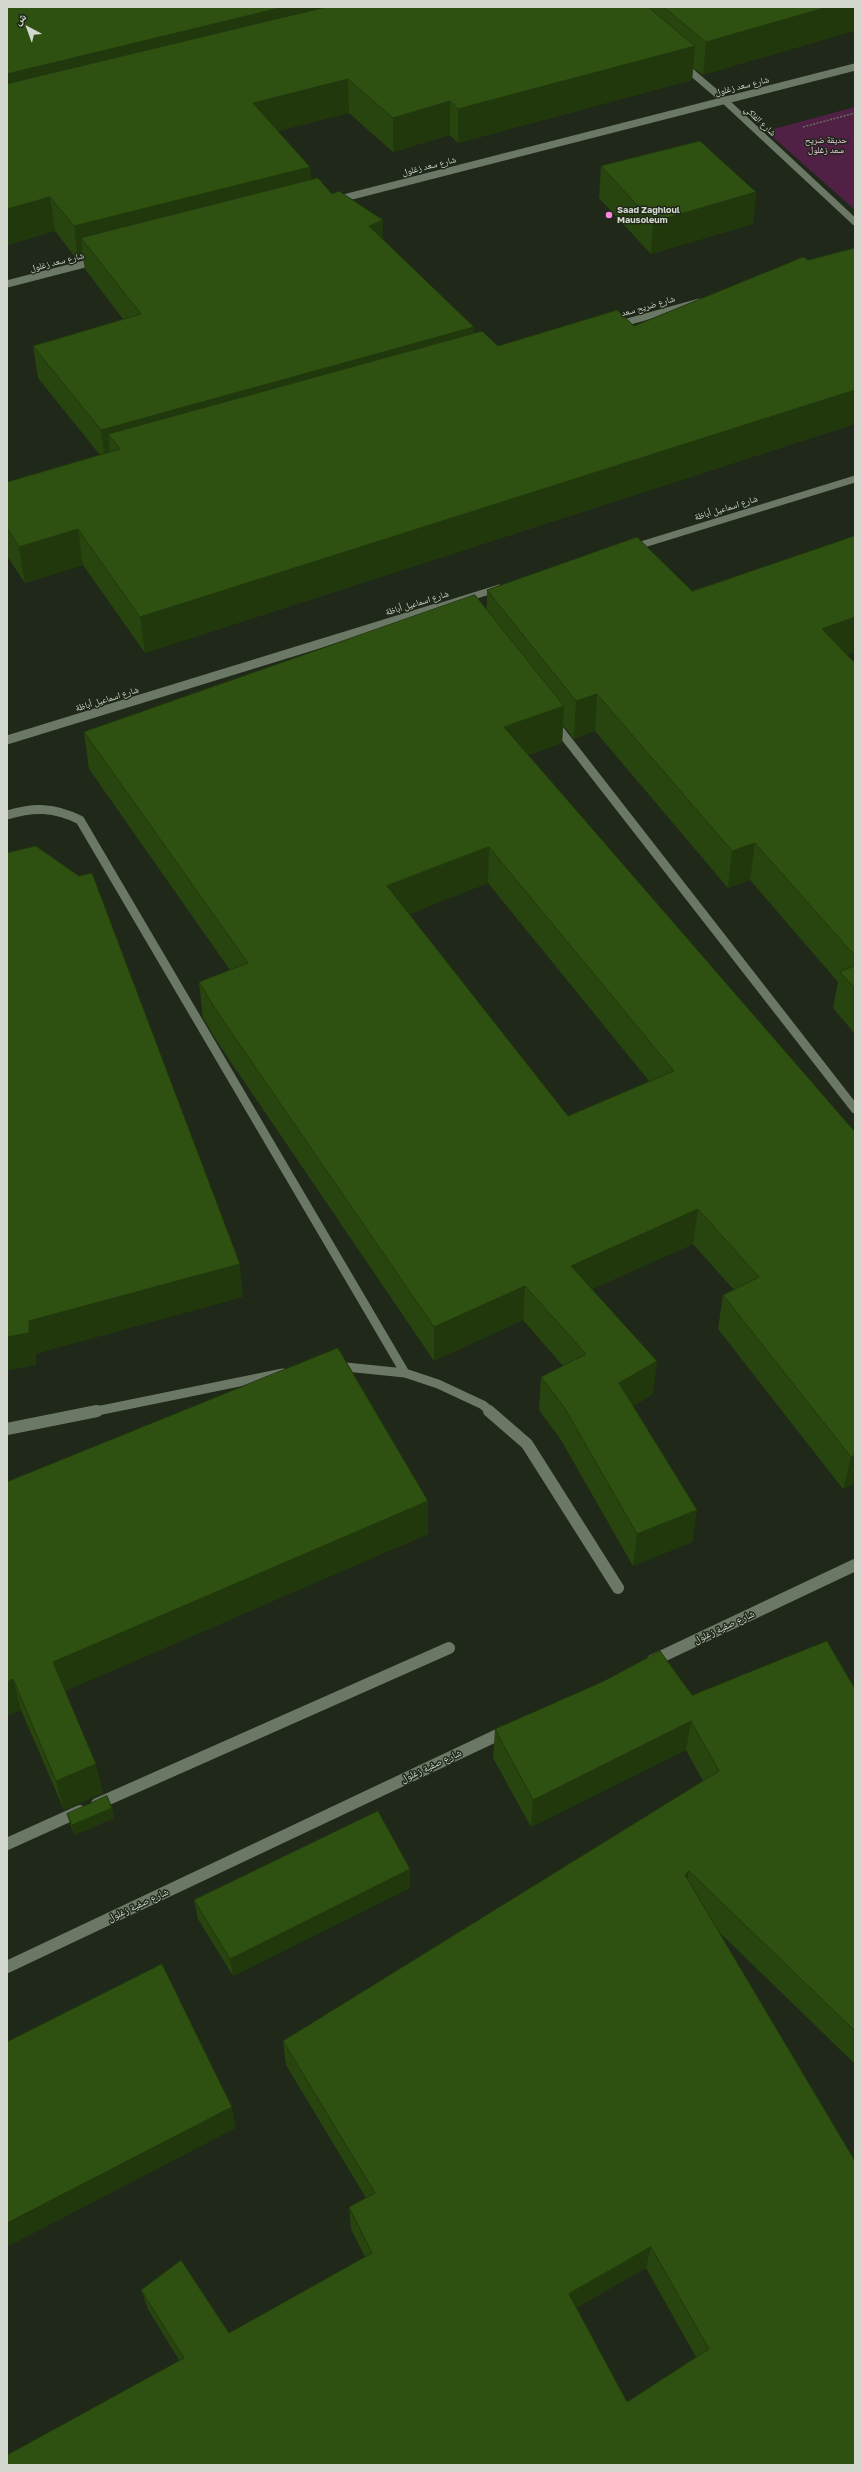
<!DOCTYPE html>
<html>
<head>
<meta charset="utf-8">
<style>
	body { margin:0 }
	#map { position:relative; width:862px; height:2472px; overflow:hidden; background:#1f2819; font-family:"Golos Text","Noto Naskh Arabic",sans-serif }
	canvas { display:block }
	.frame { position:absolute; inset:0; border:8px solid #d2d8ce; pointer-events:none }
	.north { position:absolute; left:8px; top:8px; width:40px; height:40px; -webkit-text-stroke:3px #1f2819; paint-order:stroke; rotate:319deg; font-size:11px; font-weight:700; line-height:16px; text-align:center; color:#d2d8ce }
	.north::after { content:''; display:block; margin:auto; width:14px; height:18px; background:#d2d8ce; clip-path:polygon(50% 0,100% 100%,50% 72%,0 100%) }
</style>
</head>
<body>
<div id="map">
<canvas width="862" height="2472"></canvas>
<div class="frame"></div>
<div class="north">ش</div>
</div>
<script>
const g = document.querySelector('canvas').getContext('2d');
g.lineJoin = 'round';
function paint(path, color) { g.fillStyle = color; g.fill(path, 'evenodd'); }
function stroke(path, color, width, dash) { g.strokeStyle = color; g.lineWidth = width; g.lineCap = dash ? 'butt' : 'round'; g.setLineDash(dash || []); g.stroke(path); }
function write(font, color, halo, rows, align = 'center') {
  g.font = font + ' "Golos Text","Noto Naskh Arabic",sans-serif'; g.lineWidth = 3; g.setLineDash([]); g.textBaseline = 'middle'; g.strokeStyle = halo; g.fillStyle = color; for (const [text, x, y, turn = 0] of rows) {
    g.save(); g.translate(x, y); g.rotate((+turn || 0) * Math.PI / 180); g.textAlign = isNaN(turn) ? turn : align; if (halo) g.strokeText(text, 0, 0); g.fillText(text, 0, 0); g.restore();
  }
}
const green = new Path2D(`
	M 855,107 L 855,210 L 766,131 Z`);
const path = new Path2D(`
	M 803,127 L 855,113`);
const laneFar1 = new Path2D(`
	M 555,724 L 855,1109
	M 7,815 C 34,807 54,807 80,820 L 405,1373
	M 336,1366 L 405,1373 L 438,1384 L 483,1405 L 491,1412
	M 92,1412 L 283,1373`);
const lane = new Path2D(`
	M 489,1411 L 527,1444 L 618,1588
	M 7,1429 L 97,1411
	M 97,1804 L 449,1648
	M 7,1844 L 80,1811`);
const streetFar2 = new Path2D(`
	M 683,65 L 724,100 L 855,222
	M 336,200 L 855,67
	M 7,284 L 96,261
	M 616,325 L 699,302
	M 631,548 L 855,479
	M 432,609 L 499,588`);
const streetFar1 = new Path2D(`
	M 7,740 L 436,608`);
const street = new Path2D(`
	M 652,1661 L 855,1565
	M 7,1967 L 506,1731`);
const wall = new Path2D(`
	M 7,7 L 855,7 L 703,75 L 693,68 L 692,80 L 458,143 L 450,135 L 393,152 L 349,113 L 278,131 L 310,167 L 311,180 L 332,194 L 383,220 L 383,240 L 474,334 L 498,346 L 634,326 L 808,260 L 855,248 L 855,424 L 145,653 L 83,565 L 25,583 L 7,556 L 7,482 L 100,455 L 38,378 L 33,346 L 123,319 L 85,269 L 83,259 L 78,261 L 55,231 L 7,245 Z
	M 601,166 L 756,192 L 753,224 L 651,254 L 599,198 Z
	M 855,536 L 855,652 L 847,655 L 855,663 L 855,1034 L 833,1008 L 838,982 L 750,880 L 728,888 L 595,731 L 574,739 L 563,725 L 562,743 L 528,755 L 855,1132 L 855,1483 L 843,1489 L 718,1329 L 723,1295 L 734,1290 L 693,1244 L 592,1289 L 653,1394 L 633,1406 L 697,1510 L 692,1542 L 633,1566 L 561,1440 L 539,1410 L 541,1377 L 563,1366 L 523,1320 L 434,1361 L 220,1046 L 203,1018 L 199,982 L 230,970 L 89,769 L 84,732 L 487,609 L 487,590 L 692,591 ZM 488,883 L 649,1081 L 568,1116 L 409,914 Z
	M 7,1482 L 428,1534 L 65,1691 L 103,1793 L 64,1810 L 21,1710 L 7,1716 Z
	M 855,1689 L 855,2064 L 718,1931 L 855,2465 L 179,2360 L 148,2309 L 141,2290 L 229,2333 L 365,2257 L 351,2229 L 349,2207 L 366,2198 L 286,2065 L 283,2041 L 703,1781 L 686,1750 L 531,1827 L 493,1758 L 495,1729 L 692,1695 ZM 646,2268 L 696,2357 L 627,2402 L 576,2308 Z
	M 112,1808 L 114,1818 L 75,1835 L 70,1824 L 67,1814 Z
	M 410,1888 L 233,1976 L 198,1919 L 194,1900 Z`);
const shadedWall = new Path2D(`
	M 284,7 L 421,7 L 7,109 L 7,74 Z
	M 828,7 L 855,7 L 855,31 L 703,75 L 706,42 Z
	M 695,46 L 692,80 L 458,143 L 458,109 Z
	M 348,79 L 349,113 L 255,137 L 253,103 Z
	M 450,101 L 450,135 L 393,152 L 393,118 Z
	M 310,167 L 312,201 L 81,238 L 83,259 L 78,261 L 74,226 Z
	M 756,192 L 753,224 L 651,254 L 653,222 Z
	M 50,197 L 55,231 L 7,245 L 7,209 Z
	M 383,220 L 383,252 L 369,226 Z
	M 474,327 L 474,359 L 108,434 L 111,460 L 105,461 L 101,430 Z
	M 855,390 L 855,424 L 145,653 L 140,617 Z
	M 78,529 L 83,565 L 25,583 L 19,547 Z
	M 855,617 L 855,652 L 816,666 L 822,629 Z
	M 597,694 L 595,731 L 574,739 L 576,701 Z
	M 564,706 L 562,743 L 503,764 L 504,727 Z
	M 755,843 L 750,880 L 728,888 L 732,851 Z
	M 489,847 L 488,883 L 388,923 L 387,886 Z
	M 698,1209 L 693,1244 L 568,1300 L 571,1266 Z
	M 240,1264 L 243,1297 L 36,1354 L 36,1365 L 7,1371 L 7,1337 L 29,1321 Z
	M 525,1286 L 523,1320 L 434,1361 L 434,1327 Z
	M 657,1361 L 653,1394 L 616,1417 L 619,1383 Z
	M 855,1455 L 855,1483 L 843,1489 L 851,1457 Z
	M 428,1501 L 428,1534 L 61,1693 L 53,1662 Z
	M 697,1510 L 692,1542 L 633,1566 L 637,1534 Z
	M 13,1679 L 21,1710 L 7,1716 L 7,1682 Z
	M 691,1721 L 686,1750 L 531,1827 L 533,1800 Z
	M 96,1764 L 103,1793 L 64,1810 L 56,1781 Z
	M 112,1808 L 114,1818 L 75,1835 L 72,1825 Z
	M 410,1869 L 410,1888 L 233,1976 L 230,1959 Z
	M 689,1871 L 684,1898 L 685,1875 Z
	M 232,2107 L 236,2128 L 7,2247 L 7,2223 Z
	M 651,2247 L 646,2268 L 566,2314 L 569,2294 Z`);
const building = new Path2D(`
	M 7,7 L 284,7 L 7,74 Z
	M 326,7 L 648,7 L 695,46 L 458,109 L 450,101 L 393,118 L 348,79 L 253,103 L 310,167 L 74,226 L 50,197 L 7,209 L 7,84 Z
	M 664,7 L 828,7 L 706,42 Z
	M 700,141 L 756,192 L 653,222 L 601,166 Z
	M 318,178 L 332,194 L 339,191 L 383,220 L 369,226 L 474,327 L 101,430 L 33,346 L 141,314 L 81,238 Z
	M 855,248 L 855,390 L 140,617 L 78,529 L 19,547 L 7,528 L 7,482 L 120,449 L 108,434 L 482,331 L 498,346 L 617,310 L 634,326 L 803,257 L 808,260 Z
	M 855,536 L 855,617 L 822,629 L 855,663 L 855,956 L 755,843 L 732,851 L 597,694 L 576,701 L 487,590 L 637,537 L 692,591 Z
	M 475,595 L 564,706 L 504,727 L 855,1132 L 855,1455 L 851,1457 L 723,1295 L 759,1277 L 698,1209 L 571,1266 L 657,1361 L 619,1383 L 697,1510 L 637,1534 L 564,1407 L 541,1377 L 586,1354 L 525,1286 L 434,1327 L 216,1010 L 199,982 L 248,963 L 84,732 ZM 489,847 L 674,1071 L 568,1116 L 387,886 Z
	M 36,846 L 79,876 L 92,873 L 240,1264 L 29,1321 L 29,1333 L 7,1337 L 7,853 Z
	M 855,966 L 855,989 L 840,972 Z
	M 338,1348 L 428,1501 L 53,1662 L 96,1764 L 56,1781 L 13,1679 L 7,1682 L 7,1482 Z
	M 827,1641 L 855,1689 L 855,2031 L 689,1871 L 685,1875 L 855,2161 L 855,2465 L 7,2465 L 7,2455 L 184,2358 L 141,2290 L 181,2260 L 229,2333 L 372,2253 L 349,2207 L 375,2193 L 283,2041 L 719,1771 L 691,1721 L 533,1800 L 495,1729 L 604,1681 L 660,1651 L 692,1695 ZM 651,2247 L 709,2349 L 627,2402 L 569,2294 Z
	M 107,1796 L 112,1808 L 72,1825 L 67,1814 Z
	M 378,1811 L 410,1869 L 230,1959 L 194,1900 Z
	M 162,1964 L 232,2107 L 7,2223 L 7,2042 Z`);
const markers = [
	[609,215,4,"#fe86e1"]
];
const farStreetnames = [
	["شارع سعد زغلول",742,86,-14],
	["شارع الفلكي",760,121,43],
	["شارع سعد زغلول",429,166,-14],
	["شارع سعد زغلول",57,262,-14],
	["شارع ضريح سعد",648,306,-16],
	["شارع اسماعيل أباظة",726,508,-17],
	["شارع اسماعيل أباظة",417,603,-17],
	["شارع اسماعيل أباظة",107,699,-17]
];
const farParknames = [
	["حديقة ضريح",826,140],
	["سعد زغلول",826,150]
];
const farPoinames = [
	["Saad Zaghloul",617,210],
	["Mausoleum",617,220]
];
const streetNames = [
	["شارع صفية زغلول",724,1627,-25],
	["شارع صفية زغلول",431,1766,-25],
	["شارع صفية زغلول",138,1905,-25]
];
paint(green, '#502045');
stroke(path, '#666e61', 1.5, [2, 1.5]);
stroke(laneFar1, '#6c7866', 9);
stroke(lane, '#6c7866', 12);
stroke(streetFar2, '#6c7866', 7);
stroke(streetFar1, '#6c7866', 9);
stroke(street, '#6c7866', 12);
paint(wall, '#28450f');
paint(shadedWall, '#20380c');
paint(building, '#2e5011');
stroke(building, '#20380c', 1);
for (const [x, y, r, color] of markers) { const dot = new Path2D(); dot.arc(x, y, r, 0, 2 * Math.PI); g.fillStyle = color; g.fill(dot); stroke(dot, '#1f2819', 1.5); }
write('9px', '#d2d8ce', '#1f2819', farStreetnames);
write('9px', '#fbd0ee', '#1f2819', farParknames);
write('bold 9px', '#d2d8ce', '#1f2819', farPoinames, 'left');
write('10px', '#d2d8ce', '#1f2819', streetNames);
</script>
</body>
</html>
